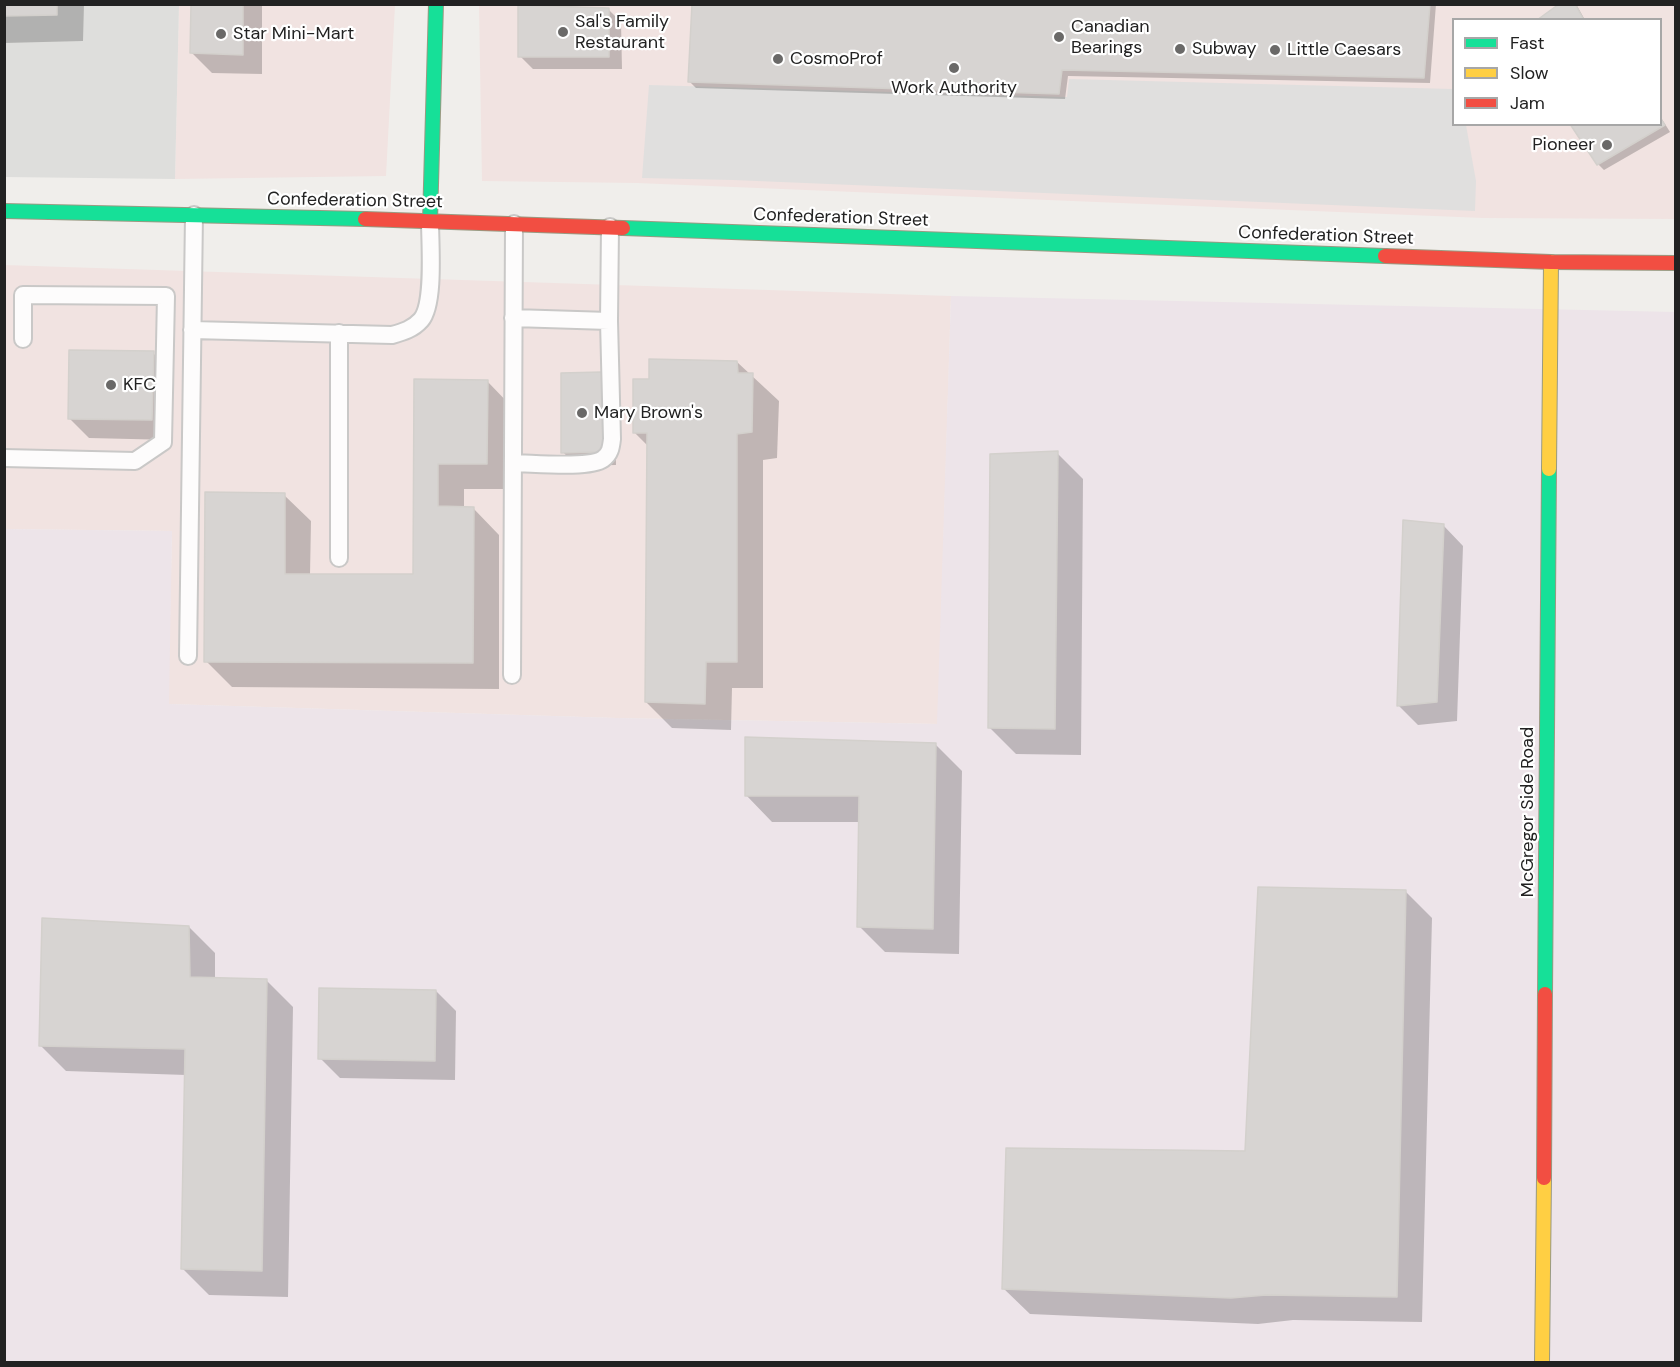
<!DOCTYPE html>
<html>
<head>
<meta charset="utf-8">
<style>
	body { margin:0 }
	#map { position:relative; width:1680px; height:1367px; overflow:hidden; background:#f0eeeb; font-family:"DM Sans",sans-serif }
	canvas { display:block }
	.frame { position:absolute; inset:0; border:6px solid #222; pointer-events:none }
	.legend { position:absolute; left:1452px; top:18px; width:210px; height:108px; box-sizing:border-box; background:#fff; border:2px solid #a7a7a7; margin:0; padding:8px 10px; list-style:none; font-size:18px; color:#222 }
	.legend li { display:flex; align-items:center; gap:12px; height:30px }
	.legend b { width:30px; border:2px solid #a7a7a7 }
</style>
</head>
<body>
<div id="map">
<canvas width="1680" height="1367"></canvas>
<div class="frame"></div>
<ul class="legend">
<li><b style="height:8px;background:#16e098"></b>Fast</li>
<li><b style="height:8px;background:#ffcf43"></b>Slow</li>
<li><b style="height:8px;background:#f24e42"></b>Jam</li>
</ul>
</div>
<script>
const g = document.querySelector('canvas').getContext('2d');
g.lineJoin = 'round';
function paint(path, color) { g.fillStyle = color; g.fill(path, 'evenodd'); }
function stroke(path, color, width, dash) { g.strokeStyle = color; g.lineWidth = width; g.lineCap = dash ? 'butt' : 'round'; g.setLineDash(dash || []); g.stroke(path); }
function write(font, color, halo, rows, align = 'center') {
  g.font = font + ' "DM Sans",sans-serif'; g.lineWidth = 4.5; g.setLineDash([]); g.textBaseline = 'middle'; g.strokeStyle = halo; g.fillStyle = color; for (const [text, x, y, turn = 0] of rows) {
    g.save(); g.translate(x, y); g.rotate((+turn || 0) * Math.PI / 180); g.textAlign = isNaN(turn) ? turn : align; if (halo) g.strokeText(text, 0, 0); g.fillText(text, 0, 0); g.restore();
  }
}
const commercial = new Path2D(`
	M 179,5 L 395,5 L 386,176 L 175,179 Z
	M 479,5 L 1675,5 L 1675,219 L 1483,218 L 637,183 L 482,181 ZM 1454,20 L 1660,20 L 1660,124 L 1454,124 Z
	M 4,265 L 951,296 L 938,724 L 616,718 L 168,704 L 172,531 L 5,529 Z`);
const industrial = new Path2D(`
	M 951,296 L 1675,312 L 1675,1362 L 5,1362 L 5,529 L 172,531 L 169,704 L 616,718 L 937,724 Z`);
const religious = new Path2D(`
	M 5,5 L 179,5 L 175,179 L 5,177 Z`);
const parking = new Path2D(`
	M 1069,79 L 1453,89 L 1454,124 L 1466,125 L 1476,181 L 1475,211 L 733,180 L 642,178 L 649,85 L 1067,97 Z`);
const shadow = new Path2D(`
	M 4,4 L 84,4 L 83,41 L 4,43 Z
	M 192,4 L 262,4 L 262,74 L 212,73 L 192,53 Z
	M 693,4 L 1436,4 L 1430,83 L 1068,76 L 1065,99 L 696,88 L 690,82 Z
	M 1562,4 L 1576,4 L 1585,20 L 1540,20 Z
	M 608,9 L 621,22 L 622,69 L 533,69 L 520,56 Z
	M 1660,116 L 1670,132 L 1604,170 L 1598,164 L 1660,124 Z
	M 153,353 L 173,373 L 172,440 L 89,438 L 69,418 Z
	M 737,362 L 779,401 L 777,458 L 763,460 L 763,688 L 732,688 L 731,730 L 672,728 L 646,702 L 649,447 L 635,433 L 650,381 Z
	M 601,374 L 615,387 L 616,465 L 576,466 L 563,452 Z
	M 416,381 L 487,381 L 513,408 L 513,489 L 464,489 L 464,508 L 473,508 L 499,535 L 499,689 L 232,687 L 206,661 L 284,495 L 311,521 L 310,575 L 415,576 Z
	M 1057,453 L 1083,479 L 1081,755 L 1016,754 L 989,727 Z
	M 1443,525 L 1463,546 L 1457,721 L 1418,725 L 1398,705 Z
	M 935,744 L 962,771 L 959,954 L 885,952 L 859,926 L 860,822 L 772,822 L 746,795 Z
	M 1406,892 L 1432,918 L 1422,1322 L 1293,1320 L 1258,1324 L 1030,1314 L 1003,1288 L 1247,1152 Z
	M 189,927 L 215,953 L 215,979 L 266,980 L 293,1007 L 288,1297 L 209,1295 L 183,1269 L 186,1075 L 66,1071 L 40,1045 Z
	M 436,991 L 456,1011 L 455,1080 L 340,1078 L 320,1058 Z`);
const building = new Path2D(`
	M 4,4 L 57,4 L 57,15 L 4,16 Z
	M 191,4 L 243,4 L 243,55 L 190,53 Z
	M 692,4 L 1430,4 L 1424,78 L 1062,70 L 1059,94 L 688,82 Z
	M 1559,4 L 1575,4 L 1584,20 L 1537,20 Z
	M 518,5 L 609,8 L 609,57 L 518,57 Z
	M 1660,118 L 1665,125 L 1597,165 L 1570,124 L 1660,124 Z
	M 69,350 L 154,351 L 152,420 L 68,419 Z
	M 649,359 L 737,361 L 738,373 L 753,373 L 752,432 L 737,434 L 737,662 L 706,662 L 705,704 L 645,702 L 647,433 L 633,433 L 633,379 L 649,379 Z
	M 602,372 L 603,452 L 561,453 L 561,373 Z
	M 414,379 L 488,380 L 487,464 L 438,464 L 438,506 L 474,507 L 473,663 L 204,662 L 205,492 L 285,493 L 285,574 L 413,574 Z
	M 1058,451 L 1055,729 L 988,728 L 990,454 Z
	M 1403,520 L 1444,524 L 1437,702 L 1397,706 Z
	M 745,737 L 936,743 L 933,929 L 857,927 L 859,796 L 745,796 Z
	M 1258,887 L 1406,890 L 1397,1297 L 1266,1295 L 1231,1298 L 1002,1289 L 1006,1148 L 1245,1151 Z
	M 42,918 L 189,926 L 190,977 L 267,979 L 262,1271 L 181,1269 L 185,1049 L 39,1046 Z
	M 319,988 L 436,990 L 435,1061 L 318,1059 Z`);
const lane = new Path2D(`
	M 513,318 L 609,321 L 610,227
	M 192,330 L 392,335 C 403,332 413,329 421,320 C 435,304 430,243 430,221
	M 339,333 L 339,558
	M 4,458 L 135,461 L 163,442 L 166,296 L 23,295 L 23,339
	M 513,463 C 532,463 589,469 603,459 C 610,454 611,448 612,439 L 609,321
	M 188,656 L 194,215
	M 512,675 L 514,224`);
const fast = new Path2D(`
	M 4,211 L 365,219
	M 430,221 L 436,4
	M 623,228 L 1385,256
	M 1545,994 L 1549,469`);
const slow = new Path2D(`
	M 1549,469 L 1551,262
	M 1542,1362 L 1544,1178`);
const jam = new Path2D(`
	M 365,219 L 623,228
	M 1385,256 L 1551,262 L 1676,263
	M 1544,1178 L 1545,994`);
const markers = [
	[563,32,6,"#6a6968"],
	[221,34,6,"#6a6968"],
	[1059,37,6,"#6a6968"],
	[1180,49,6,"#6a6968"],
	[1275,50,6,"#6a6968"],
	[778,59,6,"#6a6968"],
	[954,68,6,"#6a6968"],
	[1607,145,6,"#6a6968"],
	[111,385,6,"#6a6968"],
	[582,413,6,"#6a6968"]
];
const poiNames = [
	["Sal's Family",575,22],
	["Restaurant",575,43],
	["Canadian",1071,27],
	["Bearings",1071,48],
	["Star Mini-Mart",233,34],
	["Subway",1192,49],
	["Little Caesars",1287,50],
	["CosmoProf",790,59],
	["Work Authority",954,88,"center"],
	["Pioneer",1595,145,"right"],
	["KFC",123,385],
	["Mary Brown's",594,413]
];
const streetNames = [
	["Confederation Street",355,201,1],
	["Confederation Street",841,218,2],
	["Confederation Street",1326,236,2],
	["McGregor Side Road",1528,812,-90]
];
paint(commercial, '#f1e3e1');
paint(industrial, '#ede4e9');
paint(religious, '#dededc');
paint(parking, '#e0dfde');
paint(shadow, '#0003');
paint(building, '#d7d4d2');
stroke(building, '#d3d0cc', 1.5);
stroke(lane, '#c9c8c7', 20);
stroke(fast, '#999a82', 16);
stroke(slow, '#999a82', 16);
stroke(jam, '#999a82', 16);
stroke(lane, '#fdfcfc', 16);
stroke(fast, '#16e098', 14);
stroke(slow, '#ffcf43', 14);
stroke(jam, '#f24e42', 14);
for (const [x, y, r, color] of markers) { const dot = new Path2D(); dot.arc(x, y, r, 0, 2 * Math.PI); g.fillStyle = color; g.fill(dot); stroke(dot, '#fff', 2); }
write('18px', '#222', '#fff', poiNames, 'left');
write('18px', '#222', '#fff', streetNames);
</script>
</body>
</html>
